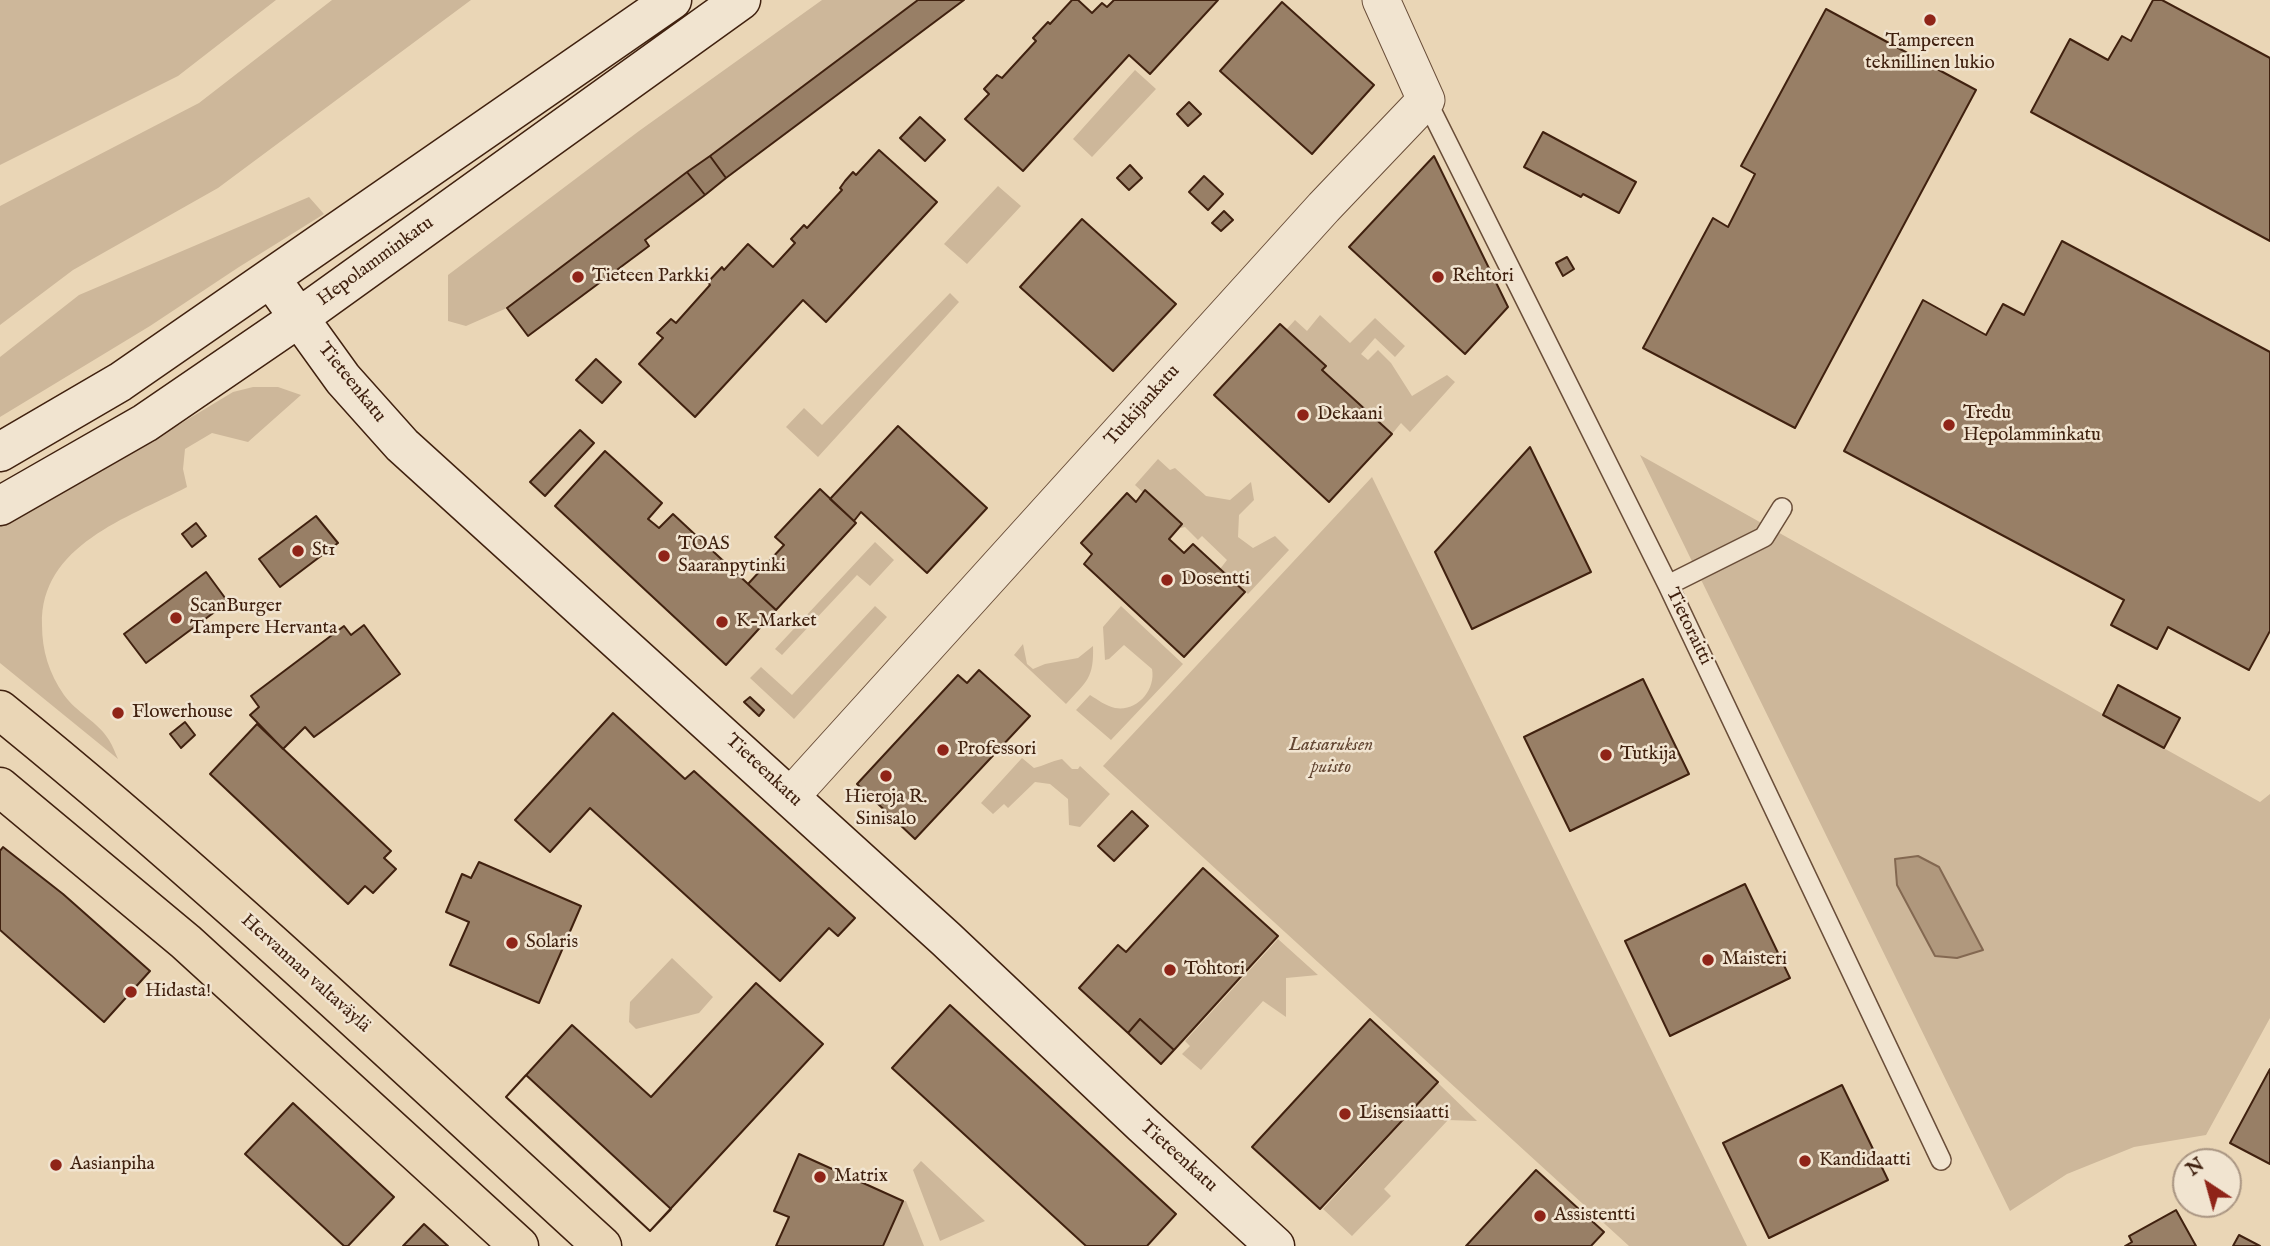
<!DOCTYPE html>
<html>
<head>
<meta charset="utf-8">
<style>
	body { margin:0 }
	#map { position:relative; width:2270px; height:1246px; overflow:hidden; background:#ead6b6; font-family:"IM FELL English",serif }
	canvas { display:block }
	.north { position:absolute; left:2172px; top:1148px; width:70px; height:70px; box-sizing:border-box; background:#f1e4d0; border:2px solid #aa9683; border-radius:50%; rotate:324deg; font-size:19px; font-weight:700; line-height:28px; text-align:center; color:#40210f }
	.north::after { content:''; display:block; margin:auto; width:24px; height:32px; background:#8f2418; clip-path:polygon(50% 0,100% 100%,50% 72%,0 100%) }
</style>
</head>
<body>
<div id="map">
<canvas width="2270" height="1246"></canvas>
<div class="north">N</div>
</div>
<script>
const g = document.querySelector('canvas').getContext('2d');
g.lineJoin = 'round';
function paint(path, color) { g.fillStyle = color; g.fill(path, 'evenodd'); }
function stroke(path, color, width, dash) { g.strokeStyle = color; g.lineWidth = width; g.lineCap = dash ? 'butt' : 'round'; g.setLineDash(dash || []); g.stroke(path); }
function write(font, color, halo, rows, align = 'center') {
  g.font = font + ' "IM FELL English",serif'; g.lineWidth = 5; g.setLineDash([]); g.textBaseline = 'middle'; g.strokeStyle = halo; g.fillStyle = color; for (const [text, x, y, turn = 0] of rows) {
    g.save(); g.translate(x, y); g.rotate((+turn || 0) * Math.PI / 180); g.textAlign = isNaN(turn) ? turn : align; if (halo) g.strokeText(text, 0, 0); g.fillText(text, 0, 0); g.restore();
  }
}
const green = new Path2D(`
	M 0,0 L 276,0 L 178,76 L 0,165 Z
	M 332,0 L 471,0 L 218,188 L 73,270 L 0,325 L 0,206 L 199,103 Z
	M 822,0 L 918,0 L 507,308 L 466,326 L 448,321 L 448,275 L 639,131 Z
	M 1135,70 L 1156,89 L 1092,157 L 1073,139 Z
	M 998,186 L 1021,206 L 967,264 L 944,244 Z
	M 309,197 L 324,214 L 239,267 L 150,326 L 0,417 L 0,357 L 79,295 Z
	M 950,293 L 959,302 L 818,457 L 786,427 L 804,408 L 822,425 Z
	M 1320,315 L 1350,343 L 1375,318 L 1405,346 L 1395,357 L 1375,338 L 1361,354 L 1368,360 L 1378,350 L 1391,363 L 1412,396 L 1447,375 L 1455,382 L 1410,432 L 1401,423 L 1392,434 L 1322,370 L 1325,366 L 1286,330 L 1295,320 L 1307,331 Z
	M 253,387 L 278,387 L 301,395 L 248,442 L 212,433 L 185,449 L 183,469 L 187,487 C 128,518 40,545 42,625 C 42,651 49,673 64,695 C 76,712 98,722 109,740 C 113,746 115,753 118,759 L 0,663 L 0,526 L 132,453 L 233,392 Z
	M 1640,455 L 2260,802 L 2270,794 L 2270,1018 L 2206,1135 L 2134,1147 L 2067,1174 L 2010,1211 Z
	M 1158,459 L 1170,470 L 1175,468 L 1206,496 L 1230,500 L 1251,482 L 1254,500 L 1239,515 L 1238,537 L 1253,548 L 1275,536 L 1289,550 L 1248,594 L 1220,569 L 1227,560 L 1202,536 L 1198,540 L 1185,527 L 1181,528 L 1135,485 Z
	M 1372,477 L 1747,1246 L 1629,1246 L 1103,766 Z
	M 875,542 L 894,560 L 870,586 L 857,575 L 782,655 L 775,649 Z
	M 875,606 L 887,617 L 794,719 L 750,678 L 761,667 L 792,695 Z
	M 1121,606 L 1183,664 L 1111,740 L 1076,710 L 1090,695 C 1098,700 1106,706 1115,708 C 1137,712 1156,690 1152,669 L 1124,645 L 1109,659 L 1105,660 L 1103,627 Z
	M 1023,644 L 1027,664 L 1033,669 L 1045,664 L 1078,658 L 1093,646 C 1094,678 1087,681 1066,704 L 1014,655 Z
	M 1022,758 L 1034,768 C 1044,766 1051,761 1062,759 L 1072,769 L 1078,769 L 1080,766 L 1110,794 L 1080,827 L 1069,825 L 1068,799 L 1050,784 L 1035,782 L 1008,808 L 1004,804 L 993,814 L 981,803 Z
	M 1278,939 L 1318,975 L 1286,978 L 1286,1017 L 1263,1001 L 1201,1070 L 1182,1054 L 1190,1046 L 1185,1041 Z
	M 672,958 L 713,997 L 699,1013 L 636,1029 L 629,1022 L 630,1002 Z
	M 1438,1083 L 1477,1121 L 1448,1120 L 1384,1189 L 1391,1196 L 1352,1236 L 1323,1209 Z
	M 921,1161 L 985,1221 L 940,1241 L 913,1170 Z
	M 903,1201 L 906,1201 L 924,1246 L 883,1246 Z`);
const water = new Path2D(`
	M 1918,856 L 1939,867 L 1983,950 L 1957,958 L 1935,956 L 1897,885 L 1895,859 Z`);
const building = new Path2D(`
	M 918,0 L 964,0 L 726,178 L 710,156 Z
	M 1072,0 L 1078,0 L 1092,13 L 1102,3 L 1107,7 L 1114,0 L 1218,0 L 1150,74 L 1129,55 L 1023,171 L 965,119 L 989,94 L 984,89 L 997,75 L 1002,78 L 1036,41 L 1033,38 L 1048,22 L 1050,24 Z
	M 2153,0 L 2162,0 L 2270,58 L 2270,241 L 2031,112 L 2070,39 L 2108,60 L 2122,36 L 2131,41 Z
	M 1282,2 L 1374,85 L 1312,154 L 1220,71 Z
	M 1826,9 L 1976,90 L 1795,428 L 1643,348 L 1713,218 L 1728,227 L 1755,174 L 1741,166 Z
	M 1189,102 L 1201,114 L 1188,126 L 1177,114 Z
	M 920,117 L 945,140 L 925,161 L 900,138 Z
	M 1543,132 L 1636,182 L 1619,213 L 1583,194 L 1581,197 L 1524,167 Z
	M 879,150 L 937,202 L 826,322 L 803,300 L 695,417 L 639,364 L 663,338 L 657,333 L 671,319 L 676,323 L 710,285 L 708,282 L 722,267 L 724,270 L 748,244 L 773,267 L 795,243 L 791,239 L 804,225 L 807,228 L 842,190 L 840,188 L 845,181 L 853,172 L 856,175 Z
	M 710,156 L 726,178 L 705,195 L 687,172 Z
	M 1434,156 L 1508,307 L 1465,354 L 1349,247 Z
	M 1130,165 L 1142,178 L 1129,190 L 1117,178 Z
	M 687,172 L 705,195 L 645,240 L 649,246 L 528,336 L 507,308 Z
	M 1204,176 L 1223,194 L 1208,210 L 1189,192 Z
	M 1224,211 L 1233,220 L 1221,231 L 1212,223 Z
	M 1082,219 L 1176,304 L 1113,371 L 1020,287 Z
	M 2062,241 L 2270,352 L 2270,631 L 2249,670 L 2168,627 L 2157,649 L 2111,625 L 2124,600 L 1844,451 L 1923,300 L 1986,335 L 2003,304 L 2024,315 Z
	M 1567,257 L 1574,269 L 1563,276 L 1556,263 Z
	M 1280,324 L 1326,366 L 1322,370 L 1392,434 L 1329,502 L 1214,395 Z
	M 596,359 L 621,382 L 602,403 L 576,380 Z
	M 898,426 L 987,508 L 927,573 L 861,512 L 854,521 L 830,499 Z
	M 580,430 L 594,443 L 545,496 L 530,482 Z
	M 1530,447 L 1591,572 L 1472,629 L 1435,552 Z
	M 605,451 L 662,503 L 648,519 L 653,523 L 659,528 L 673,514 L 776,610 L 726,665 L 555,506 Z
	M 820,489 L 856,523 L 776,610 L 748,584 L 784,545 L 775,537 Z
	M 1145,490 L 1182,524 L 1169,539 L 1184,553 L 1193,544 L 1245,592 L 1184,657 L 1084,564 L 1092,554 L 1081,543 L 1127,493 L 1136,502 Z
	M 316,516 L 338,543 L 280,587 L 259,559 Z
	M 196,523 L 206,536 L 192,547 L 182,534 Z
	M 206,572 L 228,602 L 146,663 L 124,634 Z
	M 364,625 L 400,674 L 314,737 L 305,727 L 283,749 L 250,715 L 259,707 L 251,696 L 344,626 L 351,635 Z
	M 979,670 L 1030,716 L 915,839 L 857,784 L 958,675 L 967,683 Z
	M 1643,679 L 1689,774 L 1570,831 L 1524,737 Z
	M 2118,685 L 2180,718 L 2164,748 L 2103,715 Z
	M 750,697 L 764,710 L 759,716 L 744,702 Z
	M 613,713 L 685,779 L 694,771 L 855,918 L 838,936 L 829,928 L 780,981 L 590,808 L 550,852 L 515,820 Z
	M 185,722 L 195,735 L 181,748 L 170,734 Z
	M 257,724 L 391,851 L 384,858 L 396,869 L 373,893 L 365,886 L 348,904 L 210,774 Z
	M 1132,811 L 1148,826 L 1114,861 L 1098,846 Z
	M 3,847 L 63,894 L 150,971 L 104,1022 L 0,930 L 0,851 Z
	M 479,862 L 581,906 L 539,1003 L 450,965 L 469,922 L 446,912 L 462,874 L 471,878 Z
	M 1203,868 L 1278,936 L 1174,1050 L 1140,1019 L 1128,1033 L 1079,988 L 1118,945 L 1126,952 Z
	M 1745,884 L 1790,978 L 1670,1036 L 1625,941 Z
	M 756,983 L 823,1044 L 650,1231 L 506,1097 L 572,1025 L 651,1097 Z
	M 950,1005 L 1176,1214 L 1147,1246 L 1086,1246 L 892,1068 Z
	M 1140,1019 L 1174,1050 L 1161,1064 L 1128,1033 Z
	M 1370,1019 L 1438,1082 L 1320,1209 L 1252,1147 Z
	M 2270,1069 L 2270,1164 L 2230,1143 Z
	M 526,1075 L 671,1209 L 650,1231 L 506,1097 Z
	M 1842,1085 L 1888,1180 L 1769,1238 L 1723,1143 Z
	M 293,1103 L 394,1197 L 348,1246 L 344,1246 L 245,1154 Z
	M 799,1154 L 903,1201 L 883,1246 L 776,1246 L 789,1217 L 774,1211 Z
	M 1536,1170 L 1604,1232 L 1591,1246 L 1466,1246 Z
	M 2176,1210 L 2196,1246 L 2125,1246 L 2132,1242 L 2129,1236 Z
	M 424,1224 L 448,1246 L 403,1246 Z
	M 2239,1235 L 2260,1246 L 2233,1246 Z`);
const lane = new Path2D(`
	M 1426,100 L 1668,585 L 1941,1160
	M 1668,585 L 1764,537 L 1782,508`);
const street = new Path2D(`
	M 790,797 L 1324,207 L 1426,100 L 1381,0`);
const secondary = new Path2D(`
	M 271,279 L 343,379 L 402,445 L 946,939 L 1143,1125 L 1275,1246
	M 0,452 L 120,382 L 672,0
	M 0,506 L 145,423 L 300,317 L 741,0`);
const primary = new Path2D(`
	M 0,710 C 209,879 404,1065 602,1246
	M 0,787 L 186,942 L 519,1246`);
const markers = [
	[1930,20,7,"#8f2418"],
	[578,277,7,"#8f2418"],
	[1438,277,7,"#8f2418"],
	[1303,415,7,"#8f2418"],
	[1949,425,7,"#8f2418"],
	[298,551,7,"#8f2418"],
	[664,556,7,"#8f2418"],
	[1167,580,7,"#8f2418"],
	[176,618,7,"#8f2418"],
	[722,622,7,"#8f2418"],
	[118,713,7,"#8f2418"],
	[943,750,7,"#8f2418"],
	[1606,755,7,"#8f2418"],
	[886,776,7,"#8f2418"],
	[512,943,7,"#8f2418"],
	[1708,960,7,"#8f2418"],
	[1170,970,7,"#8f2418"],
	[131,992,7,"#8f2418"],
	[1345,1114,7,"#8f2418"],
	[1805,1161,7,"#8f2418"],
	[56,1165,7,"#8f2418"],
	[820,1177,7,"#8f2418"],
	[1540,1216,7,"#8f2418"]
];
const poiNames = [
	["Tampereen",1930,42,"center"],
	["teknillinen lukio",1930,64,"center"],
	["Tieteen Parkki",592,277],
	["Rehtori",1452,277],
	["Tredu",1963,414],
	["Hepolamminkatu",1963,436],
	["Dekaani",1317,415],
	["TOAS",678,545],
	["Saaranpytinki",678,567],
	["St1",312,551],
	["Dosentti",1181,580],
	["ScanBurger",190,607],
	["Tampere Hervanta",190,629],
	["K-Market",736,622],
	["Flowerhouse",132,713],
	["Professori",957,750],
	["Tutkija",1620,755],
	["Hieroja R.",886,798,"center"],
	["Sinisalo",886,820,"center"],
	["Solaris",526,943],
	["Maisteri",1722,960],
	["Tohtori",1184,970],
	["Hidasta!",145,992],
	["Lisensiaatti",1359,1114],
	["Kandidaatti",1819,1161],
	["Aasianpiha",70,1165],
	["Matrix",834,1177],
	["Assistentti",1554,1216]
];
const streetNames = [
	["Hepolamminkatu",376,262,-36],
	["Tieteenkatu",351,383,51],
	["Tutkijankatu",1143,406,-48],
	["Tietoraitti",1688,627,64],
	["Tieteenkatu",763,771,43],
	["Hervannan valtaväylä",305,974,42],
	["Tieteenkatu",1178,1157,42]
];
const parkNames = [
	["Latsaruksen",1331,746],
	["puisto",1331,768]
];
paint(green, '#cdb79a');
paint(water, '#b0987d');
stroke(water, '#836851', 2);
paint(building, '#987f66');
stroke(building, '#40210f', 2);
stroke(lane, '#6a4e39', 22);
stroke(street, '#6a4e39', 39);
stroke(secondary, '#40210f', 41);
stroke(primary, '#40210f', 41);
stroke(lane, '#f1e4d0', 19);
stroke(street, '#f1e4d0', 37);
stroke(secondary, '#f1e4d0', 38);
stroke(primary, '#ead6b6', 38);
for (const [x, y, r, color] of markers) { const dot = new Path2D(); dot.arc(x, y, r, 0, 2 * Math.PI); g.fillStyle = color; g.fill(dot); stroke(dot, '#f1e4d0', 2.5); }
write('19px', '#40210f', '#f1e4d0', poiNames, 'left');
write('19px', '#40210f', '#f1e4d0', streetNames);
write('italic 19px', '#634632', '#f1e4d0', parkNames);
</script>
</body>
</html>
